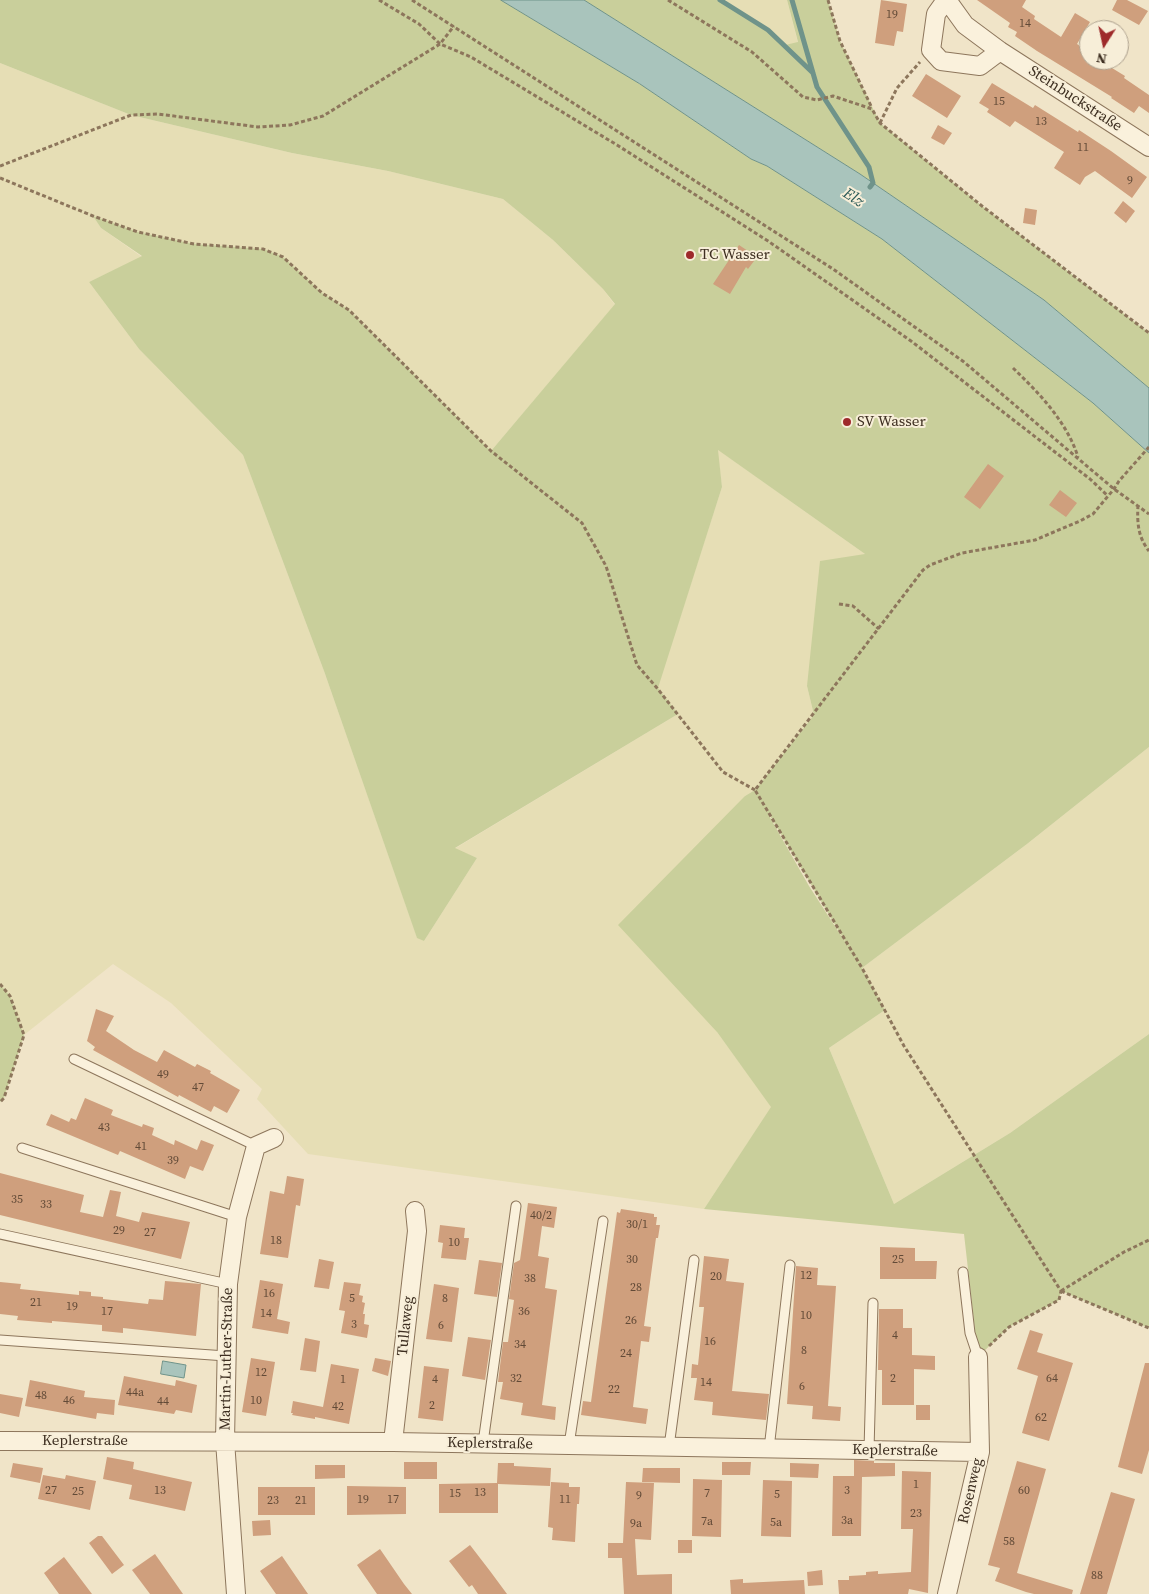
<!DOCTYPE html>
<html>
<head>
<meta charset="utf-8">
<style>
	body { margin:0 }
	#map { position:relative; width:1149px; height:1594px; overflow:hidden; background:#f0e4c8; font-family:"Source Serif 4",serif }
	canvas { display:block }
	.north { position:absolute; left:1079px; top:20px; width:50px; height:50px; box-sizing:border-box; background:#f7eed8; border:1px solid #ada18e; border-radius:50%; rotate:190deg; font-size:14px; font-weight:700; line-height:20px; text-align:center; color:#3d2e20 }
	.north::after { content:''; display:block; margin:auto; width:18px; height:22px; background:#9e2a2b; clip-path:polygon(50% 0,100% 100%,50% 72%,0 100%) }
</style>
</head>
<body>
<div id="map">
<canvas width="1149" height="1594"></canvas>
<div class="north">N</div>
</div>
<script>
const g = document.querySelector('canvas').getContext('2d');
g.lineJoin = 'round';
function paint(path, color) { g.fillStyle = color; g.fill(path, 'evenodd'); }
function stroke(path, color, width, dash) { g.strokeStyle = color; g.lineWidth = width; g.lineCap = dash ? 'butt' : 'round'; g.setLineDash(dash || []); g.stroke(path); }
function write(font, color, halo, rows, align = 'center') {
  g.font = font + ' "Source Serif 4",serif'; g.lineWidth = 4; g.setLineDash([]); g.textBaseline = 'middle'; g.strokeStyle = halo; g.fillStyle = color; for (const [text, x, y, turn = 0] of rows) {
    g.save(); g.translate(x, y); g.rotate((+turn || 0) * Math.PI / 180); g.textAlign = isNaN(turn) ? turn : align; if (halo) g.strokeText(text, 0, 0); g.fillText(text, 0, 0); g.restore();
  }
}
const farmland = new Path2D(`
	M 720,0 L 787,0 L 798,43 L 785,45 L 768,30 Z
	M 0,63 L 131,115 L 292,153 L 388,171 L 503,199 L 553,240 L 603,289 L 615,305 L 491,451 L 349,310 L 322,293 L 304,278 L 263,249 L 194,244 L 138,232 L 94,217 L 101,228 L 142,257 L 89,282 L 139,349 L 243,455 L 324,671 L 417,937 L 424,941 L 477,858 L 454,849 L 678,714 L 657,688 L 722,487 L 717,449 L 865,554 L 807,686 L 814,715 L 755,790 L 745,796 L 717,1032 L 772,1107 L 704,1209 L 308,1154 L 257,1099 L 262,1089 L 171,1003 L 113,964 L 24,1035 L 10,996 L 0,984 Z
	M 1149,747 L 1149,1034 L 1010,1133 L 894,1204 L 829,1048 L 885,1010 L 862,968 L 1027,844 Z`);
const green = new Path2D(`
	M 0,0 L 501,0 L 640,84 L 751,159 L 767,166 L 882,239 L 1093,403 L 1149,453 L 1149,747 L 1027,844 L 862,968 L 885,1010 L 829,1048 L 894,1204 L 1010,1133 L 1149,1034 L 1149,1328 L 1061,1291 L 1059,1300 L 1009,1327 L 978,1357 L 964,1234 L 704,1209 L 771,1107 L 717,1032 L 618,925 L 745,796 L 755,790 L 814,715 L 807,686 L 820,561 L 865,554 L 718,450 L 722,487 L 658,688 L 678,714 L 455,848 L 477,858 L 424,941 L 417,938 L 324,671 L 243,455 L 139,349 L 89,282 L 142,256 L 101,228 L 93,216 L 138,232 L 194,244 L 263,249 L 283,257 L 322,293 L 349,310 L 491,451 L 615,304 L 603,289 L 553,240 L 503,199 L 388,171 L 292,153 L 131,115 L 0,63 ZM 768,814 L 769,814 L 849,948 L 809,886 Z
	M 584,0 L 720,0 L 768,30 L 785,45 L 798,42 L 787,0 L 828,0 L 840,41 L 880,123 L 982,206 L 1149,333 L 1149,388 L 1044,300 L 860,174 Z
	M 0,984 L 10,996 L 24,1035 L 4,1098 L 0,1102 Z`);
const water = new Path2D(`
	M 501,0 L 584,0 L 860,174 L 1044,300 L 1149,388 L 1149,453 L 1093,403 L 882,239 L 767,166 L 751,159 L 640,84 Z
	M 163,1361 L 186,1365 L 184,1378 L 161,1374 Z`);
const stream = new Path2D(`
	M 720,0 L 768,30 L 813,73
	M 792,0 L 817,87 L 869,167 L 873,183 L 870,187`);
const building = new Path2D(`
	M 881,0 L 907,4 L 903,32 L 897,31 L 894,46 L 875,43 Z
	M 977,0 L 1026,0 L 1022,7 L 1035,16 L 1034,19 L 1061,37 L 1075,13 L 1090,22 L 1077,44 L 1088,51 L 1087,53 L 1089,54 L 1089,60 L 1099,60 L 1125,76 L 1124,78 L 1149,95 L 1149,113 L 1139,106 L 1134,113 L 1111,98 L 1112,97 L 1037,51 L 1015,36 L 1017,32 L 1008,27 L 1010,23 Z
	M 1117,0 L 1127,0 L 1148,11 L 1139,25 L 1112,10 Z
	M 926,74 L 961,96 L 947,118 L 912,96 Z
	M 992,83 L 1033,108 L 1035,105 L 1078,132 L 1079,130 L 1111,151 L 1147,177 L 1132,198 L 1095,171 L 1085,177 L 1080,185 L 1054,168 L 1064,152 L 1015,121 L 1010,127 L 987,112 L 989,109 L 979,103 Z
	M 938,125 L 952,133 L 944,145 L 931,138 Z
	M 1123,201 L 1135,211 L 1126,223 L 1114,213 Z
	M 1025,208 L 1037,210 L 1035,225 L 1023,223 Z
	M 739,245 L 757,257 L 748,269 L 746,267 L 730,294 L 713,284 Z
	M 988,464 L 1004,476 L 980,509 L 964,497 Z
	M 1060,490 L 1077,503 L 1066,517 L 1049,505 Z
	M 96,1009 L 114,1016 L 106,1031 L 134,1050 L 157,1062 L 164,1050 L 195,1067 L 197,1064 L 211,1071 L 210,1073 L 240,1090 L 227,1113 L 214,1106 L 211,1112 L 179,1095 L 178,1097 L 93,1050 L 95,1047 L 87,1041 Z
	M 85,1098 L 113,1110 L 111,1115 L 142,1127 L 143,1124 L 154,1128 L 152,1135 L 174,1145 L 175,1140 L 197,1150 L 201,1140 L 214,1145 L 203,1171 L 190,1166 L 185,1179 L 120,1151 L 118,1155 L 46,1125 L 51,1114 L 69,1122 L 71,1118 L 76,1120 Z
	M 0,1173 L 84,1195 L 80,1212 L 103,1217 L 110,1190 L 121,1192 L 116,1216 L 139,1222 L 142,1212 L 190,1222 L 181,1259 L 0,1215 Z
	M 287,1176 L 304,1179 L 300,1206 L 296,1205 L 288,1258 L 260,1254 L 270,1191 L 284,1194 Z
	M 528,1203 L 557,1207 L 554,1228 L 542,1226 L 538,1256 L 549,1258 L 545,1288 L 557,1290 L 542,1405 L 556,1407 L 555,1420 L 521,1415 L 523,1403 L 500,1399 L 503,1382 L 498,1382 L 503,1342 L 508,1342 L 514,1300 L 509,1299 L 514,1263 L 520,1260 Z
	M 621,1209 L 654,1214 L 654,1217 L 657,1217 L 656,1225 L 660,1225 L 658,1238 L 656,1238 L 644,1326 L 651,1327 L 649,1342 L 641,1341 L 633,1407 L 648,1409 L 646,1424 L 581,1415 L 583,1401 L 591,1402 L 617,1212 L 620,1213 Z
	M 440,1225 L 465,1228 L 464,1238 L 469,1238 L 466,1260 L 441,1258 L 443,1243 L 438,1242 Z
	M 880,1247 L 915,1248 L 915,1261 L 937,1261 L 936,1279 L 880,1279 Z
	M 704,1256 L 729,1259 L 726,1281 L 744,1283 L 732,1391 L 769,1394 L 766,1420 L 712,1415 L 713,1402 L 694,1400 L 697,1378 L 691,1378 L 692,1364 L 698,1365 L 704,1307 L 699,1307 Z
	M 319,1259 L 334,1262 L 329,1289 L 314,1287 Z
	M 479,1260 L 502,1263 L 497,1297 L 474,1294 Z
	M 796,1266 L 818,1268 L 817,1285 L 836,1286 L 828,1406 L 841,1407 L 840,1421 L 812,1419 L 813,1406 L 787,1404 Z
	M 260,1280 L 283,1284 L 277,1319 L 290,1322 L 288,1334 L 252,1328 Z
	M 165,1281 L 201,1284 L 196,1336 L 123,1328 L 123,1333 L 102,1331 L 102,1325 L 52,1321 L 52,1323 L 17,1320 L 18,1316 L 0,1314 L 0,1282 L 21,1284 L 20,1289 L 79,1295 L 79,1291 L 91,1292 L 91,1296 L 103,1297 L 103,1299 L 148,1304 L 149,1299 L 163,1300 Z
	M 344,1282 L 361,1284 L 359,1295 L 363,1296 L 362,1302 L 365,1303 L 363,1314 L 365,1314 L 364,1324 L 369,1325 L 367,1338 L 341,1333 L 345,1311 L 339,1310 Z
	M 434,1284 L 459,1288 L 452,1342 L 426,1339 Z
	M 879,1309 L 903,1309 L 903,1328 L 912,1328 L 912,1355 L 935,1356 L 935,1370 L 914,1369 L 914,1405 L 882,1405 L 882,1370 L 878,1370 Z
	M 1030,1330 L 1043,1334 L 1037,1352 L 1073,1363 L 1049,1441 L 1022,1433 L 1038,1376 L 1017,1369 Z
	M 468,1337 L 491,1340 L 485,1380 L 462,1376 Z
	M 305,1338 L 320,1341 L 316,1372 L 300,1370 Z
	M 251,1358 L 275,1362 L 266,1416 L 242,1412 Z
	M 375,1358 L 391,1361 L 388,1376 L 372,1371 Z
	M 1145,1363 L 1149,1363 L 1149,1450 L 1142,1474 L 1118,1467 Z
	M 331,1364 L 359,1369 L 349,1424 L 315,1417 L 315,1419 L 292,1415 L 293,1413 L 291,1413 L 293,1401 L 323,1407 Z
	M 424,1366 L 449,1369 L 443,1421 L 418,1418 Z
	M 124,1376 L 175,1386 L 176,1380 L 197,1385 L 192,1413 L 176,1410 L 174,1414 L 118,1405 Z
	M 30,1380 L 85,1391 L 84,1397 L 115,1400 L 114,1415 L 97,1413 L 96,1419 L 25,1406 Z
	M 0,1394 L 23,1398 L 19,1417 L 0,1413 Z
	M 916,1405 L 930,1405 L 930,1420 L 916,1420 Z
	M 107,1457 L 134,1462 L 133,1469 L 192,1482 L 185,1511 L 129,1499 L 132,1485 L 103,1479 Z
	M 854,1460 L 874,1461 L 874,1463 L 895,1463 L 895,1476 L 862,1477 L 861,1536 L 832,1536 L 833,1476 L 854,1476 Z
	M 1017,1461 L 1046,1469 L 1017,1573 L 1073,1590 L 1072,1594 L 1034,1594 L 1026,1592 L 995,1581 L 1000,1568 L 988,1565 Z
	M 404,1462 L 437,1462 L 437,1479 L 404,1479 Z
	M 722,1462 L 751,1462 L 750,1475 L 722,1475 Z
	M 13,1463 L 43,1468 L 40,1483 L 10,1477 Z
	M 498,1463 L 514,1463 L 514,1466 L 551,1468 L 550,1486 L 498,1484 L 498,1513 L 439,1513 L 439,1484 L 497,1483 Z
	M 790,1463 L 819,1464 L 818,1478 L 790,1477 Z
	M 315,1465 L 345,1465 L 345,1478 L 315,1479 Z
	M 643,1468 L 680,1468 L 680,1483 L 642,1482 Z
	M 902,1471 L 931,1472 L 928,1593 L 909,1589 L 908,1594 L 839,1594 L 838,1580 L 849,1580 L 849,1576 L 866,1575 L 866,1572 L 878,1571 L 878,1574 L 911,1572 L 913,1529 L 901,1529 Z
	M 43,1475 L 65,1479 L 66,1475 L 96,1481 L 90,1510 L 38,1499 Z
	M 693,1479 L 722,1480 L 721,1537 L 692,1536 Z
	M 763,1480 L 792,1481 L 791,1537 L 761,1536 Z
	M 551,1482 L 569,1483 L 569,1487 L 580,1487 L 579,1504 L 577,1504 L 575,1542 L 552,1540 L 553,1528 L 548,1527 Z
	M 626,1482 L 654,1483 L 651,1540 L 635,1539 L 637,1575 L 672,1574 L 672,1594 L 624,1594 L 622,1558 L 608,1558 L 608,1543 L 623,1543 Z
	M 347,1486 L 406,1487 L 406,1514 L 347,1515 Z
	M 258,1487 L 315,1487 L 315,1515 L 258,1515 Z
	M 1111,1492 L 1135,1499 L 1107,1594 L 1080,1594 Z
	M 270,1520 L 271,1535 L 253,1536 L 252,1521 Z
	M 98,1536 L 102,1536 L 124,1565 L 112,1574 L 89,1543 Z
	M 678,1540 L 692,1540 L 692,1553 L 678,1553 Z
	M 470,1545 L 490,1571 L 507,1594 L 478,1594 L 472,1585 L 469,1587 L 449,1561 Z
	M 380,1549 L 404,1584 L 412,1594 L 377,1594 L 357,1565 Z
	M 155,1554 L 183,1594 L 150,1594 L 132,1570 Z
	M 282,1556 L 308,1594 L 276,1594 L 260,1571 Z
	M 64,1557 L 92,1594 L 59,1594 L 44,1573 Z
	M 822,1570 L 823,1585 L 808,1586 L 807,1572 Z
	M 743,1579 L 743,1583 L 804,1580 L 805,1594 L 731,1594 L 730,1580 Z`);
const path = new Path2D(`
	M 379,0 L 419,24 L 440,44 L 471,57 L 617,145 L 768,241 L 911,341 L 1090,479 L 1108,496
	M 412,0 L 833,269 L 964,362 L 1114,489 L 1149,514
	M 668,0 L 752,52 L 803,97 L 817,100 L 833,96 L 872,109 L 880,123 L 982,206 L 1149,333
	M 828,0 L 840,41 L 872,108
	M 880,123 L 897,88 L 920,62
	M 0,166 L 131,115 L 158,114 L 258,127 L 290,125 L 323,116 L 440,44 L 454,26
	M 0,178 L 93,216 L 138,232 L 194,244 L 263,249 L 283,257 L 322,293 L 349,310 L 491,451 L 582,523 L 606,566 L 637,665 L 657,688 L 723,772 L 755,790
	M 1013,368 C 1039,393 1067,422 1078,457
	M 1138,505 C 1137,523 1138,537 1149,551
	M 839,604 L 853,606 L 879,629
	M 0,984 L 10,996 L 24,1035 L 4,1098 L 0,1102
	M 1061,1291 L 1124,1252 L 1149,1240
	M 1061,1291 L 1149,1328
	M 989,1346 L 1009,1327 L 1059,1300 L 1061,1291 L 904,1046 L 862,968 L 755,790 L 923,570 L 930,565 L 962,553 L 1035,540 L 1080,521 L 1093,514 L 1114,489 L 1119,481 L 1149,447`);
const lane = new Path2D(`
	M 74,1059 L 256,1146
	M 22,1148 L 237,1217
	M 0,1234 L 228,1284
	M 963,1272 L 970,1333 L 978,1357
	M 0,1340 L 226,1356
	M 483,1443 L 516,1206
	M 569,1445 L 603,1221
	M 669,1447 L 694,1260
	M 769,1449 L 790,1265
	M 869,1450 L 873,1303`);
const street = new Path2D(`
	M 946,0 L 936,14 L 931,50 L 941,61 L 980,66 L 1000,51
	M 947,0 L 965,25 L 1000,51 L 1149,147
	M 0,1441 L 393,1442 L 980,1452
	M 393,1442 L 417,1231 L 415,1211
	M 236,1594 L 225,1441 L 228,1284 L 237,1217 L 256,1146 L 274,1138
	M 947,1594 L 980,1452 L 978,1357`);
const markers = [
	[690,255,5,"#9e2a2b"],
	[847,422,5,"#9e2a2b"]
];
const numberNames = [
	["19",892,15],
	["14",1025,24],
	["15",999,102],
	["13",1041,122],
	["11",1083,148],
	["9",1130,181],
	["49",163,1075],
	["47",198,1088],
	["43",104,1128],
	["41",141,1147],
	["39",173,1161],
	["35",17,1200],
	["33",46,1205],
	["40/2",541,1216],
	["30/1",637,1225],
	["29",119,1231],
	["27",150,1233],
	["18",276,1241],
	["10",454,1243],
	["30",632,1260],
	["25",898,1260],
	["12",806,1276],
	["20",716,1277],
	["38",530,1279],
	["28",636,1288],
	["16",269,1294],
	["5",352,1299],
	["8",445,1299],
	["21",36,1303],
	["19",72,1307],
	["17",107,1312],
	["36",524,1312],
	["14",266,1314],
	["10",806,1316],
	["26",631,1321],
	["3",354,1325],
	["6",441,1326],
	["4",895,1336],
	["16",710,1342],
	["34",520,1345],
	["8",804,1351],
	["24",626,1354],
	["12",261,1373],
	["32",516,1379],
	["2",893,1379],
	["64",1052,1379],
	["1",343,1380],
	["4",435,1380],
	["14",706,1383],
	["6",802,1387],
	["22",614,1390],
	["44a",135,1393],
	["48",41,1396],
	["46",69,1401],
	["10",256,1401],
	["44",163,1402],
	["2",432,1406],
	["42",338,1407],
	["62",1041,1418],
	["1",916,1485],
	["27",51,1491],
	["13",160,1491],
	["3",847,1491],
	["60",1024,1491],
	["25",78,1492],
	["13",480,1493],
	["15",455,1494],
	["7",707,1494],
	["5",777,1495],
	["9",639,1496],
	["19",363,1500],
	["17",393,1500],
	["11",565,1500],
	["23",273,1501],
	["21",301,1501],
	["23",916,1514],
	["3a",847,1521],
	["7a",707,1522],
	["5a",776,1523],
	["9a",636,1524],
	["58",1009,1542],
	["88",1097,1576]
];
const streetNames = [
	["Steinbuckstraße",1075,99,33],
	["Tullaweg",406,1326,-84],
	["Martin-Luther-Straße",227,1359,-89],
	["Keplerstraße",85,1441],
	["Keplerstraße",490,1444,1],
	["Keplerstraße",895,1451,1],
	["Rosenweg",971,1491,-77]
];
const poiNames = [
	["TC Wasser",700,255],
	["SV Wasser",857,422]
];
const waterNames = [
	["Elz",853,198,33]
];
paint(farmland, '#e6deb5');
paint(green, '#c9cf9b');
paint(water, '#a9c4bc');
stroke(water, '#6f938a', 1);
stroke(stream, '#6f938a', 5);
paint(building, '#cf9f7d');
stroke(lane, '#8d765c', 11);
stroke(street, '#8d765c', 20);
stroke(path, '#8d765c', 3, [4, 2.5]);
stroke(lane, '#faf1dc', 9);
stroke(street, '#faf1dc', 18);
for (const [x, y, r, color] of markers) { const dot = new Path2D(); dot.arc(x, y, r, 0, 2 * Math.PI); g.fillStyle = color; g.fill(dot); stroke(dot, '#f7eed8', 2); }
write('12px', '#624a37', null, numberNames);
write('15px', '#3d2e20', '#f7eed8', streetNames);
write('15px', '#3d2e20', '#f7eed8', poiNames, 'left');
write('italic 16px', '#2f5d5a', '#f7eed8', waterNames);
</script>
</body>
</html>
